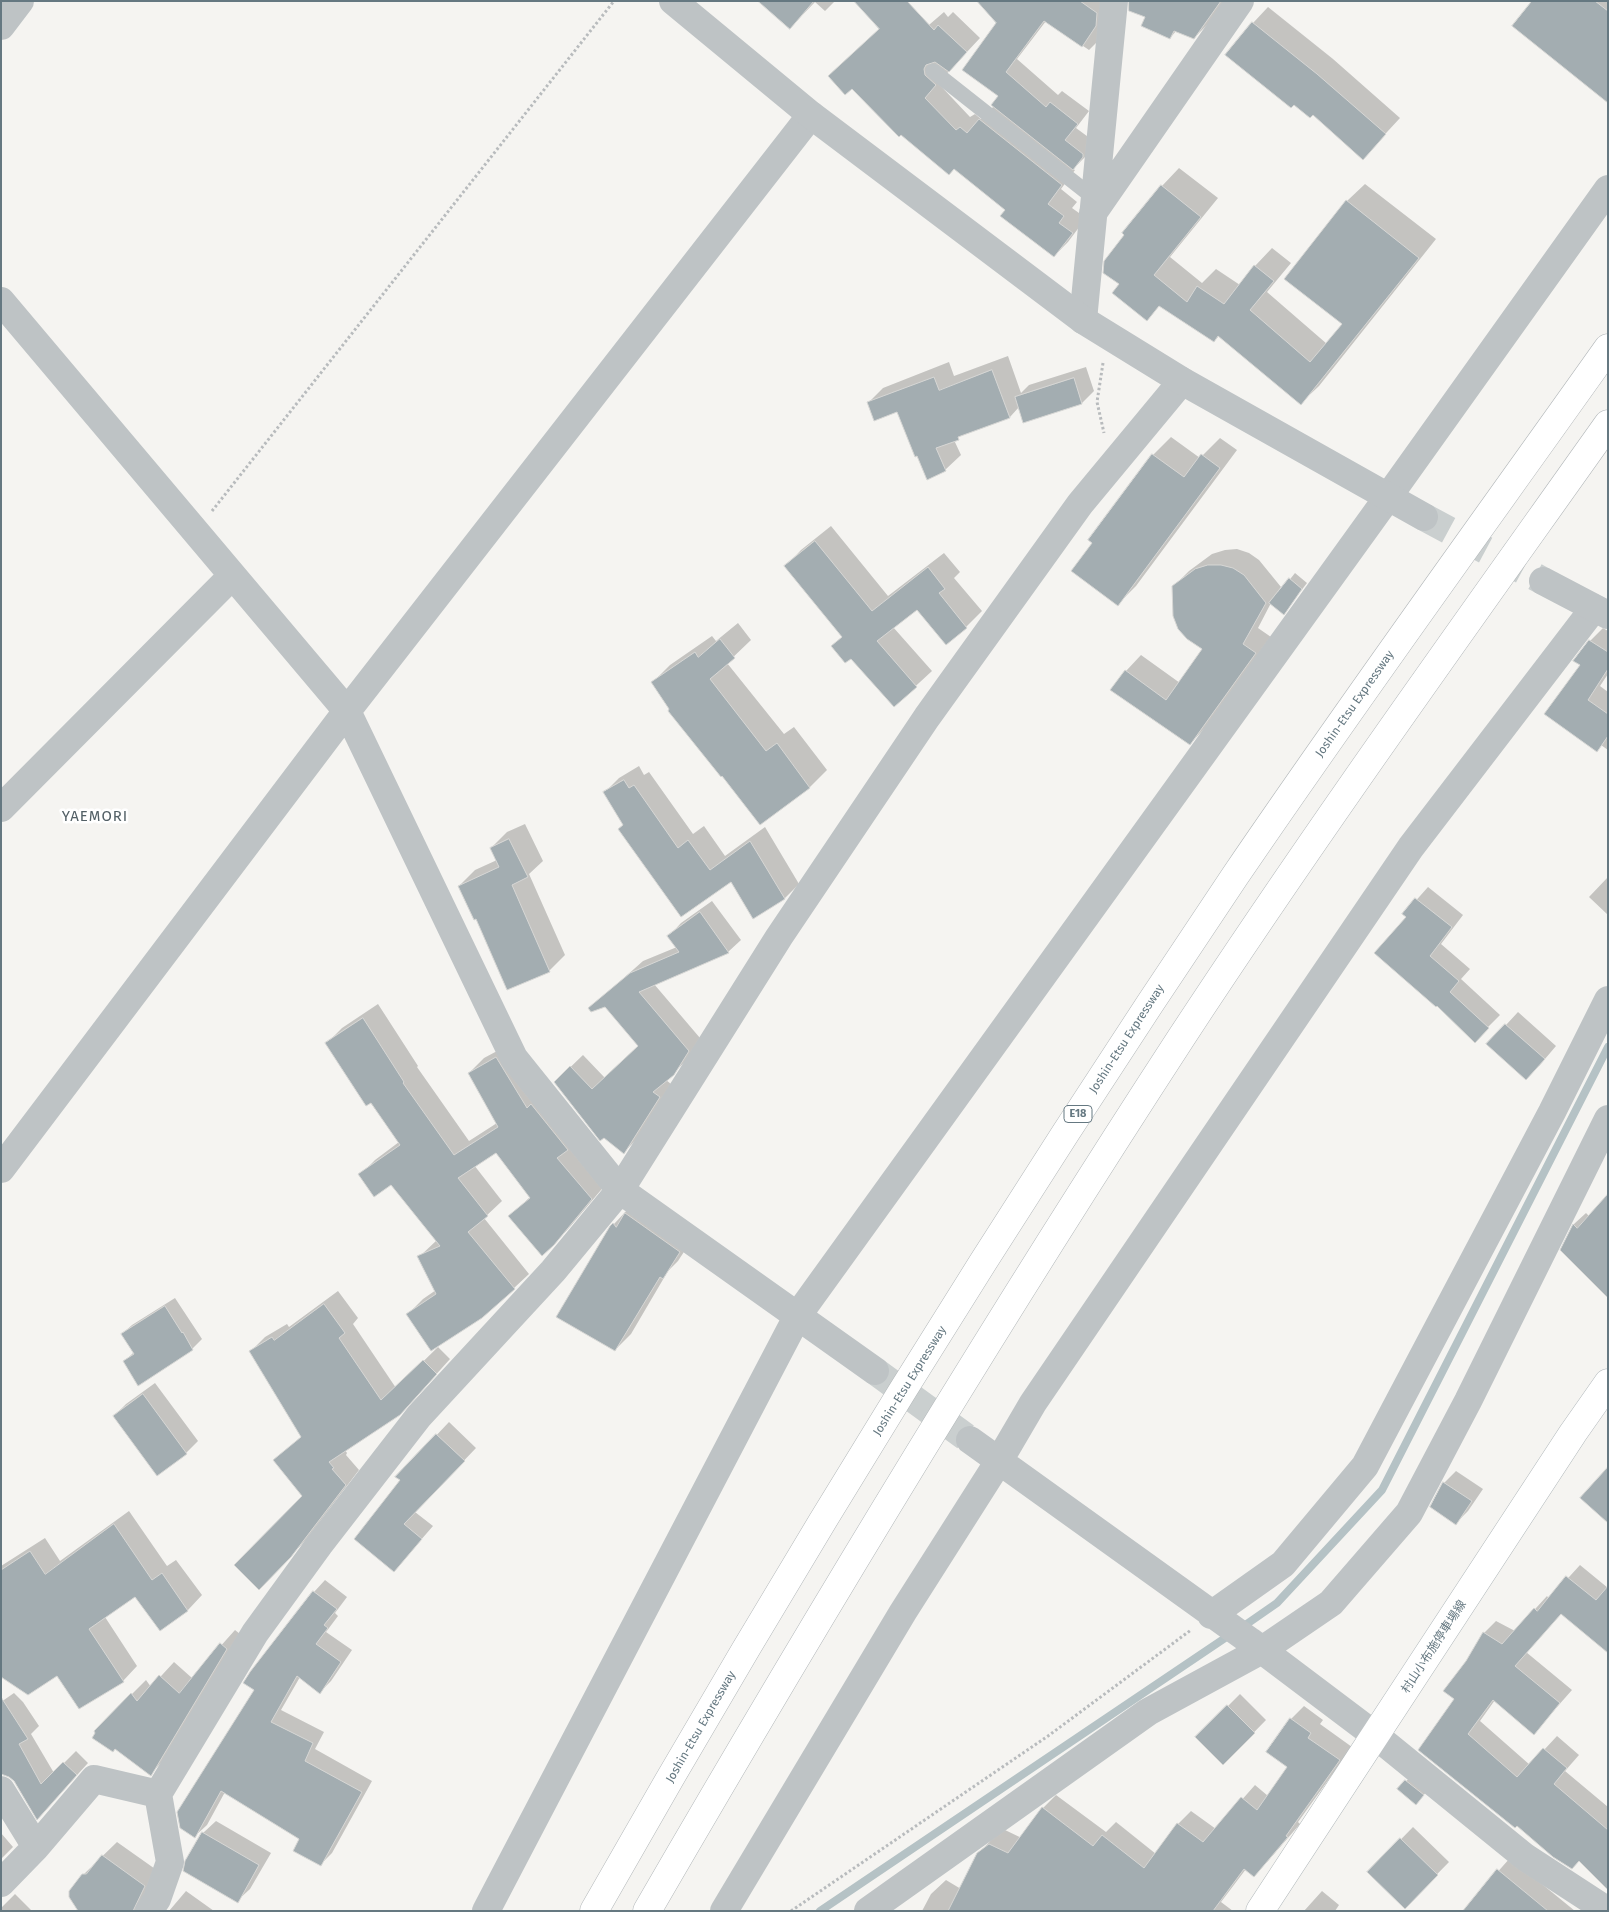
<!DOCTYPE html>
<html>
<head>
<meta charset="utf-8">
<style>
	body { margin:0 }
	#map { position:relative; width:1609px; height:1912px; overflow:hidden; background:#f5f4f1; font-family:"Fira Sans",sans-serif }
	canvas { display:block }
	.frame { position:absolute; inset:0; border:2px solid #657881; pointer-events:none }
</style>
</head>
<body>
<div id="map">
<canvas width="1609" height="1912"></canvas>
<div class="frame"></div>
</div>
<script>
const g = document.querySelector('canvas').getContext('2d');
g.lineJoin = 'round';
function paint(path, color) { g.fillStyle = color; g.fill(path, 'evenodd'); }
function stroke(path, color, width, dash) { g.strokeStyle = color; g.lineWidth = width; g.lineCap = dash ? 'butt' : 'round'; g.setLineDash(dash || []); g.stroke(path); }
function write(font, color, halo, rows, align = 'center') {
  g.font = font + ' "Fira Sans","Noto Sans JP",sans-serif'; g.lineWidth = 5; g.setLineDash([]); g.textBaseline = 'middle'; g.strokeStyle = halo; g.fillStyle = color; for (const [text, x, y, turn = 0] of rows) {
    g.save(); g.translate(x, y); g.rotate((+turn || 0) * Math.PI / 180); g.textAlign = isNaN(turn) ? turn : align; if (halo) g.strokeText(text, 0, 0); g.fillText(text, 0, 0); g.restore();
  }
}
const shadow = new Path2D(`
	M 759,1 L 835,1 L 825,11 L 815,2 L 790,28 Z
	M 978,1 L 1108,1 L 1101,38 L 1089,50 L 1046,21 L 1017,59 L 1058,95 L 1062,91 L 1089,111 L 1076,128 L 1095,142 L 1085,157 L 1073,169 L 1075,170 L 1061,189 L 1077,202 L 1072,208 L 1086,218 L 1068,242 L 1054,256 L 1007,209 L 954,168 L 901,133 L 915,37 L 944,12 L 948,17 L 953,12 L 980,38 L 938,83 L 970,117 L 975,114 L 981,119 L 994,106 L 1000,96 L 998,23 Z
	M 1130,1 L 1225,1 L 1213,19 L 1194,38 L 1177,30 L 1170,38 Z
	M 1534,1 L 1608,1 L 1608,101 Z
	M 1268,7 L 1333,59 L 1400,118 L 1363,158 L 1313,114 L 1253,23 Z
	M 1179,168 L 1218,198 L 1170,257 L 1202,283 L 1216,269 L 1240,285 L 1255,266 L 1272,248 L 1291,263 L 1267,292 L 1327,344 L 1343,324 L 1347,201 L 1365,184 L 1436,239 L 1319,386 L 1301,403 L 1219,336 L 1214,341 L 1160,305 L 1146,319 L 1120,284 L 1162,186 Z
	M 1008,356 L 1021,393 L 1029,385 L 1086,367 L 1094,391 L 1082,403 L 1024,421 L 1019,407 L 1010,417 L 962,434 L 954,440 L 961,455 L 945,470 L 898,411 L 868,403 L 883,388 L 949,362 L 954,376 Z
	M 1171,437 L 1200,458 L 1220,438 L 1237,450 L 1136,586 L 1118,604 L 1093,543 L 1090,540 L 1153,455 Z
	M 831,526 L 888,596 L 944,553 L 960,572 L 954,578 L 982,611 L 966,627 L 917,608 L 893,627 L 932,671 L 894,706 L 851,657 L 833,646 L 843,636 L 786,566 L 801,550 Z
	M 1237,549 L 1249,553 L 1259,560 L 1281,587 L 1278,592 L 1279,593 L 1295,573 L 1307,583 L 1284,613 L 1271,603 L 1258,628 L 1271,637 L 1205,728 L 1190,744 L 1126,671 L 1141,655 L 1180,683 L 1204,649 L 1173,587 L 1189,571 L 1212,554 L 1225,550 Z
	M 738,623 L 751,640 L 727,663 L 784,734 L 794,727 L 827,770 L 810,787 L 760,824 L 671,709 L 653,682 L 670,665 L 712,636 L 716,641 Z
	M 1603,628 L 1608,631 L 1608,674 L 1600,686 L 1608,692 L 1608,750 L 1601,745 L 1596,750 L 1582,665 L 1590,641 Z
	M 639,766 L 644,775 L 649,772 L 693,834 L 704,826 L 725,856 L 765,827 L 799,884 L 785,898 L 753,917 L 731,880 L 681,915 L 604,793 L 619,778 Z
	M 525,824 L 543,861 L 529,874 L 565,955 L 549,971 L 477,917 L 459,886 L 475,870 L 497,860 L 491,848 L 507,832 Z
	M 1608,877 L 1608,915 L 1589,897 Z
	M 1428,887 L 1463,915 L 1441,944 L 1470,969 L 1461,979 L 1500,1015 L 1486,1029 L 1437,1004 L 1408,917 L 1404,914 Z
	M 712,901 L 741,940 L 728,952 L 654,984 L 700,1038 L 686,1061 L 666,1080 L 671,1084 L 636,1140 L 624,1152 L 555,1082 L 583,1055 L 605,1078 L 639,1045 L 605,1005 L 590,1008 L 643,961 L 677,947 L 669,936 L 681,923 Z
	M 378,1004 L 418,1066 L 417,1067 L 469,1141 L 497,1123 L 469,1073 L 484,1058 L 512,1043 L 606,1184 L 569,1228 L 554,1244 L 510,1216 L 530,1197 L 496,1152 L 474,1165 L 502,1201 L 484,1218 L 529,1274 L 514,1288 L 408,1314 L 423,1299 L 436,1290 L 419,1257 L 437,1240 L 392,1183 L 360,1175 L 375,1160 L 399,1142 L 327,1043 L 342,1028 Z
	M 1518,1012 L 1556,1046 L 1539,1066 L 1506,1025 Z
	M 629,1208 L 695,1235 L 678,1261 L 668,1271 L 631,1334 L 615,1350 L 614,1224 Z
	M 1586,1213 L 1589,1216 L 1562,1250 L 1574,1224 Z
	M 338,1291 L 358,1318 L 353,1324 L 396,1388 L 438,1347 L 450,1359 L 414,1399 L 345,1450 L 347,1453 L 346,1455 L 359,1470 L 305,1541 L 259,1588 L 304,1496 L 275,1460 L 302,1436 L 251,1351 L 265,1337 L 287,1324 L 289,1327 Z
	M 175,1298 L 202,1339 L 192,1349 L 124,1362 L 134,1352 L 122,1334 L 132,1325 Z
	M 155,1383 L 198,1441 L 186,1453 L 114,1416 L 126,1404 Z
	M 449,1422 L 476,1448 L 415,1512 L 433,1526 L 394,1571 L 401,1480 L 397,1477 Z
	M 1456,1471 L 1483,1489 L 1468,1511 L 1456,1523 L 1444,1483 Z
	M 129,1511 L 167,1566 L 176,1560 L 202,1595 L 188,1610 L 160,1629 L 136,1596 L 105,1617 L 137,1666 L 123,1681 L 79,1707 L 57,1674 L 1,1675 L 1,1566 L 45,1538 L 60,1561 Z
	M 1580,1565 L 1608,1588 L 1608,1652 L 1561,1613 L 1526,1652 L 1572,1690 L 1534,1733 L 1495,1700 L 1480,1721 L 1530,1765 L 1557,1736 L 1579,1755 L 1565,1771 L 1608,1807 L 1608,1888 L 1580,1860 L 1471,1785 L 1456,1699 L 1467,1662 L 1484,1633 L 1496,1621 L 1515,1631 L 1547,1596 L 1549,1599 Z
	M 325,1580 L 347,1597 L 335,1613 L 338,1616 L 326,1632 L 352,1650 L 331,1681 L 320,1692 L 300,1677 L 281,1710 L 324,1732 L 315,1749 L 372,1781 L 332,1853 L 321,1864 L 301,1839 L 225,1792 L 207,1825 L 195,1836 L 256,1690 L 251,1673 L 314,1592 Z
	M 235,1630 L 240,1634 L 164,1760 L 150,1774 L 97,1733 L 95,1731 L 146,1680 L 151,1687 L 174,1662 L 192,1678 Z
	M 14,1693 L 23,1702 L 39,1726 L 31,1734 L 54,1773 L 76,1751 L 88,1763 L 49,1806 L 15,1781 L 1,1702 Z
	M 1240,1694 L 1266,1720 L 1223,1764 L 1197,1737 Z
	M 1304,1706 L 1323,1720 L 1320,1724 L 1352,1747 L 1298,1822 L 1300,1824 L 1267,1862 L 1246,1869 L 1221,1902 L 1233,1911 L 1023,1911 L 1043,1808 L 1056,1795 L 1106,1832 L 1116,1822 L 1156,1854 L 1178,1824 L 1191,1811 L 1216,1829 L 1255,1785 L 1268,1796 L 1289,1767 L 1291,1719 Z
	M 1412,1775 L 1429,1789 L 1421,1798 L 1399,1789 Z
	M 216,1821 L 271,1853 L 250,1889 L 237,1901 L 203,1833 Z
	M 1413,1827 L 1449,1862 L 1405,1907 L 1369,1872 Z
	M 1005,1830 L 1030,1842 L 989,1911 L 922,1911 L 931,1894 L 946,1880 L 961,1889 L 978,1854 L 993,1838 Z
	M 1,1833 L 13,1847 L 1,1859 Z
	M 117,1842 L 158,1871 L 156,1911 L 79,1911 L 69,1894 L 83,1875 Z
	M 1510,1858 L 1575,1911 L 1463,1911 Z
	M 186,1891 L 214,1911 L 169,1911 Z
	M 1322,1891 L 1339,1905 L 1335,1911 L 1304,1911 Z
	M 15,1894 L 32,1911 L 1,1911 L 1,1908 Z`);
const stream = new Path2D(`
	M 1241,1628 L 1277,1603 L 1382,1490 L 1608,1047
	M 820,1911 L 1231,1634`);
const building = new Path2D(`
	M 758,1 L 814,1 L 790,29 Z
	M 854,1 L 907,1 L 934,30 L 938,25 L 967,52 L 949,72 L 935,62 L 926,65 L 924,69 L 925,75 L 936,85 L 925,98 L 956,130 L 960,127 L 967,133 L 979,119 L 1062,185 L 1048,204 L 1064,216 L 1059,223 L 1073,233 L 1054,257 L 1000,216 L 1005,210 L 954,169 L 949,175 L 901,135 L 899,137 L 852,89 L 845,95 L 828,76 L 879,29 Z
	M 977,1 L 1080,1 L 1097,13 L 1096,26 L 1082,47 L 1044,21 L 1006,72 L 1046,107 L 1050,102 L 1078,124 L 1065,140 L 1083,154 L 1083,157 L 1073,170 L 991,105 L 998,96 L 962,70 L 996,23 Z
	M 1129,1 L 1221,1 L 1194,39 L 1174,31 L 1170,39 L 1141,26 L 1145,17 L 1129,11 Z
	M 1532,1 L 1595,1 L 1608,11 L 1608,103 L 1512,26 Z
	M 1252,22 L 1317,74 L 1386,134 L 1363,160 L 1313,115 L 1310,118 L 1294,105 L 1291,108 L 1225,55 Z
	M 1161,185 L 1201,217 L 1154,275 L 1187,302 L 1197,286 L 1224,304 L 1254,265 L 1274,281 L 1250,310 L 1310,362 L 1342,324 L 1284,279 L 1346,200 L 1419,258 L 1301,405 L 1218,336 L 1214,342 L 1159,306 L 1147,321 L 1112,293 L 1119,284 L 1103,273 L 1104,261 L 1124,235 L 1122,233 Z
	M 992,370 L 1010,418 L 958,437 L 959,440 L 936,448 L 946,471 L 927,480 L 917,456 L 915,457 L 897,412 L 874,421 L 867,402 L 934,377 L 939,390 Z
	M 1074,378 L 1082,404 L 1023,423 L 1015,397 Z
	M 1152,454 L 1184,477 L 1201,454 L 1220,468 L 1118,606 L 1071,571 L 1092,543 L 1088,540 Z
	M 815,541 L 872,611 L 928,567 L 945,589 L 939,593 L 967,628 L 946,645 L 917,610 L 877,641 L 917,687 L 894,707 L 851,659 L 845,663 L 831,646 L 842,637 L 784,566 Z
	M 1208,565 L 1221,565 L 1233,568 L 1244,575 L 1266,603 L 1243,644 L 1256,653 L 1190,745 L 1110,690 L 1125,670 L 1166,700 L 1202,649 L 1187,639 L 1178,629 L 1173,616 L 1172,586 L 1195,569 Z
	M 1289,578 L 1302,589 L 1284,615 L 1269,603 Z
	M 720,639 L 735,658 L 710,679 L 766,751 L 777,743 L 810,788 L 760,825 L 722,776 L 721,777 L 668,711 L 669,709 L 651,682 L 695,652 L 698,657 Z
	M 1589,640 L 1608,652 L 1608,669 L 1588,700 L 1608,714 L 1608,736 L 1597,752 L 1544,714 L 1580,665 L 1573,661 Z
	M 624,780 L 629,788 L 634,785 L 678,848 L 688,840 L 710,870 L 750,841 L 785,899 L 753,919 L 731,882 L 681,917 L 618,829 L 623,825 L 603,792 Z
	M 509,839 L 528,877 L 512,885 L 550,972 L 507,990 L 476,919 L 474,920 L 458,886 L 499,867 L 490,848 Z
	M 1415,898 L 1452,927 L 1430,956 L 1459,981 L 1450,992 L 1489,1028 L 1475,1043 L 1437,1006 L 1436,1007 L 1374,953 L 1406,917 L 1402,914 Z
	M 700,912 L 729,953 L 639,992 L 689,1051 L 674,1075 L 653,1092 L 660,1097 L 624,1154 L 604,1138 L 600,1141 L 554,1082 L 570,1066 L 592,1089 L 638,1046 L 605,1007 L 591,1012 L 588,1008 L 630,973 L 679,952 L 667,936 Z
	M 363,1018 L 404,1082 L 403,1083 L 454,1155 L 498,1127 L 468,1073 L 496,1057 L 527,1108 L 531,1104 L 568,1150 L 557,1158 L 592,1199 L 554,1245 L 542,1256 L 508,1216 L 530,1198 L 496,1153 L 458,1178 L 488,1216 L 468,1232 L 515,1289 L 482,1318 L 431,1351 L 406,1314 L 436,1294 L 417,1256 L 440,1246 L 391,1185 L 374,1197 L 358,1174 L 400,1145 L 371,1103 L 366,1106 L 325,1043 Z
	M 1505,1024 L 1545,1059 L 1526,1080 L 1486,1044 Z
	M 1608,1194 L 1608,1298 L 1560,1250 L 1573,1224 L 1577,1228 Z
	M 625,1213 L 680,1252 L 663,1279 L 660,1277 L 615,1351 L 556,1317 L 610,1226 L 613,1223 L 616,1227 Z
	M 324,1304 L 345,1333 L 339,1338 L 381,1400 L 423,1360 L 437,1374 L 400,1415 L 329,1462 L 334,1468 L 332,1469 L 346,1485 L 291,1557 L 259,1590 L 234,1565 L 302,1496 L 273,1460 L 301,1437 L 249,1351 L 272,1337 L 274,1340 Z
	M 165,1306 L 182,1333 L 183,1332 L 193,1350 L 138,1386 L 123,1361 L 134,1354 L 121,1334 Z
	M 143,1394 L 187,1454 L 157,1476 L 113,1416 Z
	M 436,1434 L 465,1461 L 404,1524 L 422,1539 L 394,1572 L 354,1539 L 400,1480 L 395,1477 Z
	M 1608,1467 L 1608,1523 L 1580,1498 Z
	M 1443,1482 L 1472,1501 L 1456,1525 L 1430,1507 Z
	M 114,1524 L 152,1580 L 162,1573 L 188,1611 L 160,1631 L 135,1597 L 89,1629 L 124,1682 L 79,1709 L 57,1676 L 28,1695 L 1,1677 L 1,1570 L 30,1551 L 45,1574 Z
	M 1566,1576 L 1596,1600 L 1608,1586 L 1608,1653 L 1561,1614 L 1515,1666 L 1560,1703 L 1534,1735 L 1493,1700 L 1468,1734 L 1517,1777 L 1543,1748 L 1567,1768 L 1554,1784 L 1608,1830 L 1608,1890 L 1579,1861 L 1572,1869 L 1553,1857 L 1517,1826 L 1515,1828 L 1418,1750 L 1454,1699 L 1443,1691 L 1466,1661 L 1483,1632 L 1502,1644 L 1534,1608 L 1537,1611 Z
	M 313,1591 L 337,1609 L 324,1625 L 328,1628 L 316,1644 L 341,1662 L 320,1694 L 297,1676 L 271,1722 L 313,1743 L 305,1761 L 362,1792 L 321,1866 L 293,1851 L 299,1839 L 221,1791 L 195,1838 L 180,1828 L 177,1812 L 254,1690 L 243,1683 L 250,1672 Z
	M 220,1643 L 227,1649 L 151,1776 L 115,1749 L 113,1752 L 92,1738 L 95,1733 L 94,1731 L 131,1693 L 137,1701 L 159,1675 L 179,1693 Z
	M 1,1697 L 28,1739 L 19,1744 L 41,1784 L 63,1762 L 77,1775 L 37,1820 L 14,1781 L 9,1777 L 1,1774 Z
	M 1227,1705 L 1255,1733 L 1223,1765 L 1195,1737 Z
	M 1290,1718 L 1311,1733 L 1308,1738 L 1340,1760 L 1286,1836 L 1288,1837 L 1254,1877 L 1244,1869 L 1213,1911 L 948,1911 L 977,1853 L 989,1844 L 1008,1853 L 1042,1807 L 1093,1846 L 1102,1835 L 1144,1868 L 1177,1823 L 1203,1842 L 1241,1797 L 1257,1810 L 1287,1767 L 1266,1752 Z
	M 1405,1780 L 1424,1795 L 1416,1805 L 1397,1789 Z
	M 202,1832 L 259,1865 L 238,1903 L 183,1871 L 185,1861 Z
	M 1400,1838 L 1438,1875 L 1405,1909 L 1367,1872 Z
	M 102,1855 L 145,1886 L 133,1911 L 78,1911 L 69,1897 L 69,1891 L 82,1874 L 86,1874 Z
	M 1497,1869 L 1548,1911 L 1463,1911 Z`);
const minorTunnel = new Path2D(`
	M 875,1371 L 970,1440`);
const tertiaryTunnel = new Path2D(`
	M 1424,517 L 1543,581`);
const path = new Path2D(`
	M 1103,363 L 1097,402 L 1104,433
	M 212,511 L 614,1
	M 791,1911 L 1048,1736 L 1191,1630`);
const service = new Path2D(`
	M 933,71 L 1094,198`);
const minor = new Path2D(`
	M 1093,213 L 1240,1
	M 1,301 L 347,711 L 514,1058 L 620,1190 L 875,1371
	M 1083,320 L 1114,1
	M 1,808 L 232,576
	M 1,1169 L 347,711 L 811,115
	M 970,1440 L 1250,1641 L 1376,1736 L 1525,1857 L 1608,1911
	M 1211,1615 L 1283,1564 L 1365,1466 L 1552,1112 L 1608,1000
	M 1,1790 L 36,1847
	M 1,1883 L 36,1847 L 94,1779 L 158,1794 L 255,1633 L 319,1545 L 419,1416 L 553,1271 L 620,1190 L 779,937 L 927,717 L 1080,504 L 1182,381
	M 149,1911 L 157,1899 L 170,1862 L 158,1794
	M 486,1911 L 798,1315 L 1388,497 L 1608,189
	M 724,1911 L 903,1612 L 999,1461 L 1033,1403 L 1411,847 L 1594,608
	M 868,1911 L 1148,1712 L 1262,1650 L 1331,1603 L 1409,1513 L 1468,1401 L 1608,1119`);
const tertiary = new Path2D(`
	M 673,1 L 811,115 L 1083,320 L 1182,381 L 1424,517
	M 1,26 L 20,1
	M 1543,581 L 1608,615`);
const secondary = new Path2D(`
	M 1260,1911 L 1573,1433 L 1608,1383`);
const motorway = new Path2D(`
	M 594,1911 C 794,1558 1009,1212 1235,876 C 1356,698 1483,524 1608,348
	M 647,1911 C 818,1616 995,1324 1181,1038 C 1318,829 1464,627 1608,424`);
const shields = [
	[1078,1114,28]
];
const shieldNames = [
	["E18",1078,1114]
];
const streetNames = [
	["Joshin-Etsu Expressway",1355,704,-55],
	["Joshin-Etsu Expressway",1127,1039,-57],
	["Joshin-Etsu Expressway",910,1381,-58],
	["村山小布施停車場線",1434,1647,-57],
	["Joshin-Etsu Expressway",701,1727,-60]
];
const quarterNames = [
	["YAEMORI",95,817]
];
paint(shadow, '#0003');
stroke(stream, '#b5c2c5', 8);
paint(building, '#a3adb1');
stroke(building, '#d6d6d4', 1);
stroke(minorTunnel, '#cacfcf', 28, [28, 14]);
stroke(tertiaryTunnel, '#cacfcf', 28, [28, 14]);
stroke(secondary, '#b0b7ba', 29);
stroke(motorway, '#b1b6b8', 29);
stroke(path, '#b8bbbd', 3, [2.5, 2.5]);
stroke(service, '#bec3c5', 15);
stroke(minor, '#bec3c5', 28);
stroke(tertiary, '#bec3c5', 28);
stroke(secondary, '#fff', 28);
stroke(motorway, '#fff', 28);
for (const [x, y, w] of shields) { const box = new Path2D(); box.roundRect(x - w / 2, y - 8.5, w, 17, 4); g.fillStyle = '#fff'; g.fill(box); stroke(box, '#657881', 1); }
write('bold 11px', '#657881', null, shieldNames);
write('12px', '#657881', '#fff', streetNames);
g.letterSpacing = '1px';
write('15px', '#536066', '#fff', quarterNames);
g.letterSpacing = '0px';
</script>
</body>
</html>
